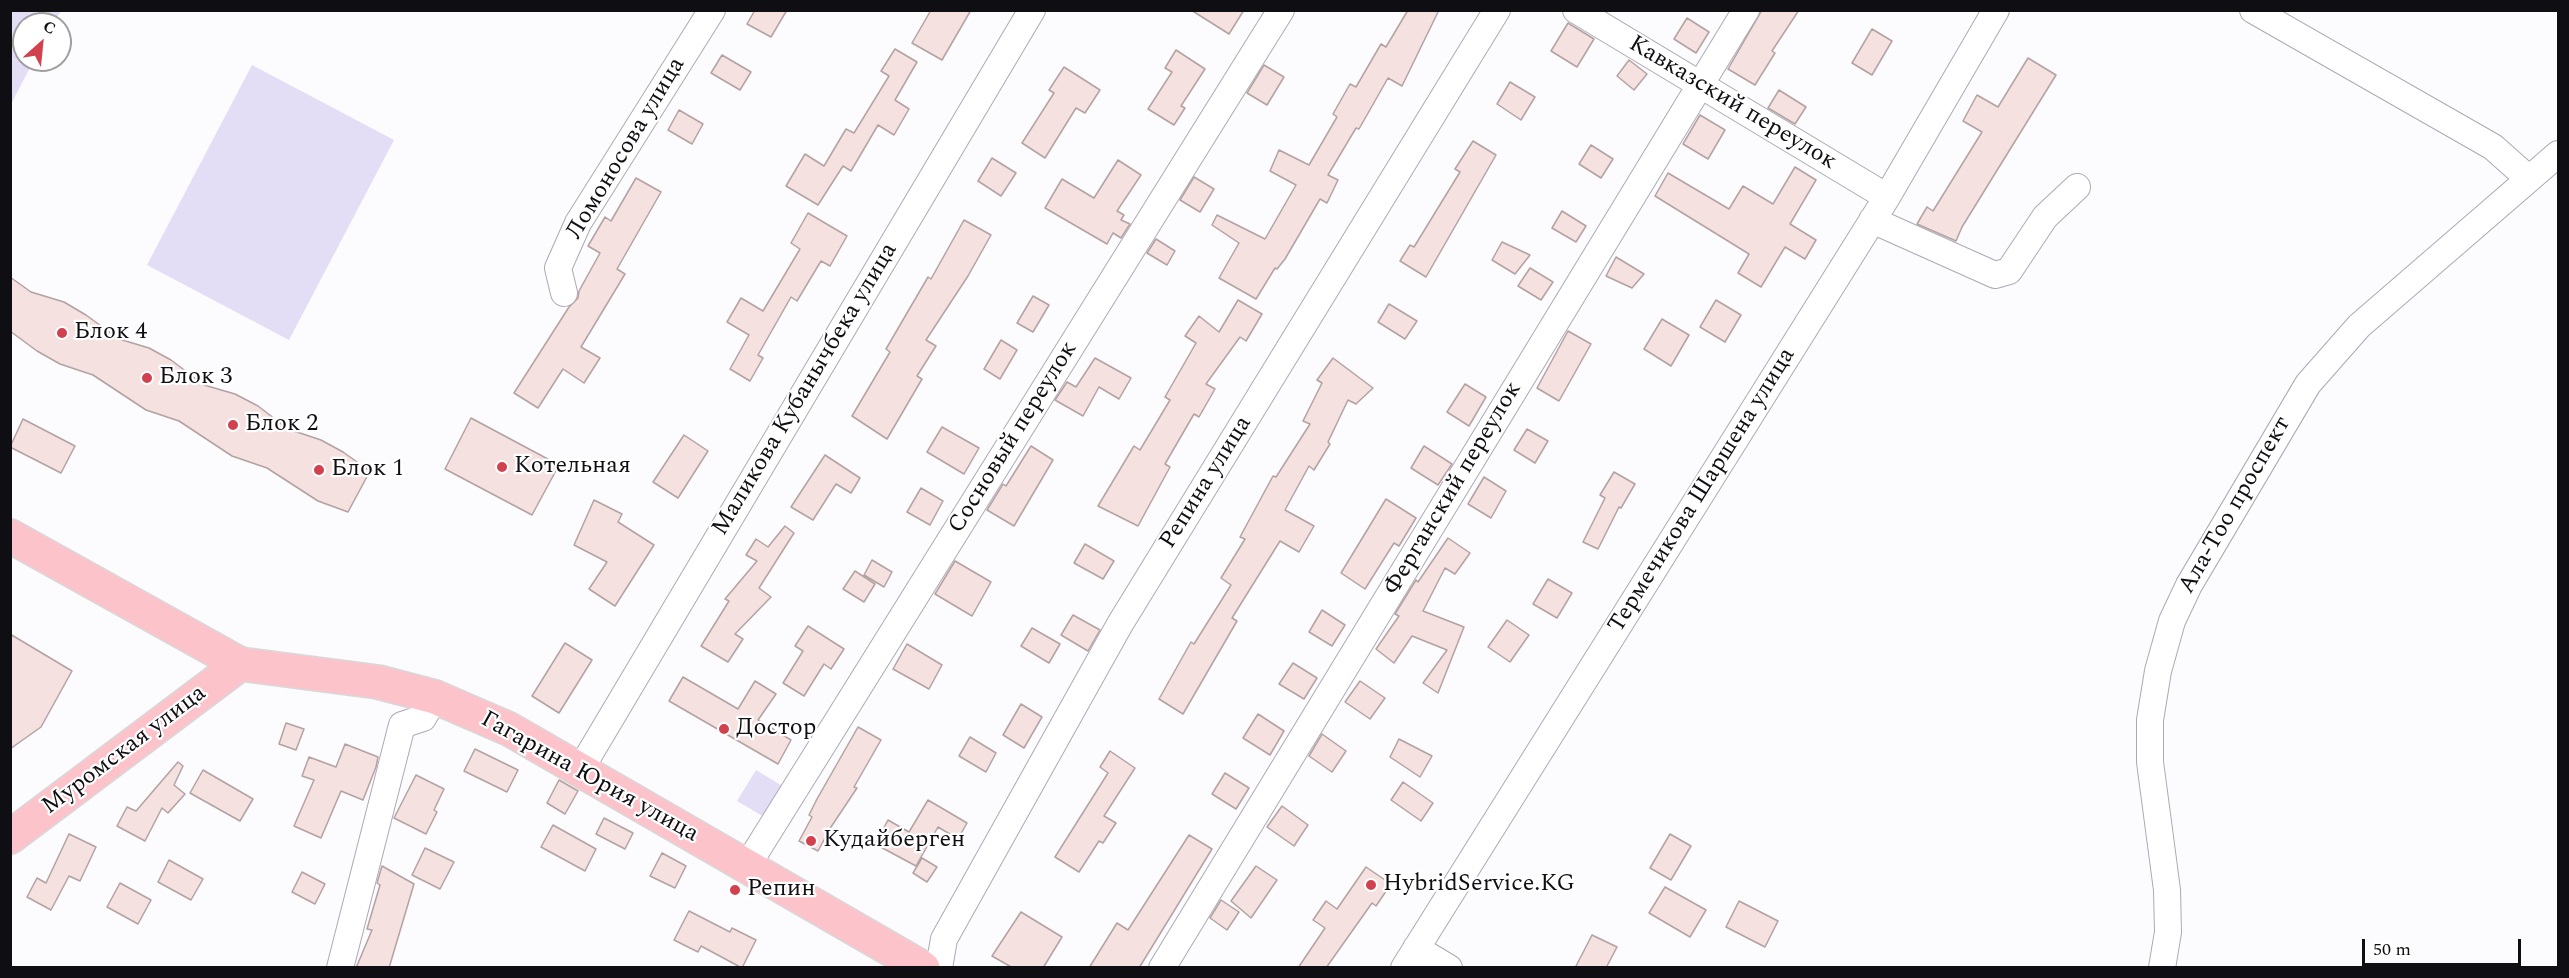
<!DOCTYPE html>
<html>
<head>
<meta charset="utf-8">
<style>
	body { margin:0 }
	#map { position:relative; width:2569px; height:978px; overflow:hidden; background:#fcfbfe; font-family:Spectral,serif }
	canvas { display:block }
	.frame { position:absolute; inset:0; border:12px solid #0f0e12; pointer-events:none }
	.north { position:absolute; left:12px; top:12px; width:60px; height:60px; box-sizing:border-box; background:#fff; border:2px solid #9f9fa0; border-radius:50%; rotate:27deg; font-size:16px; font-weight:700; line-height:24px; text-align:center; color:#0f0e12 }
	.north::after { content:''; display:block; margin:auto; width:21px; height:27px; background:#d1414e; clip-path:polygon(50% 0,100% 100%,50% 72%,0 100%) }
	.scale { position:absolute; left:2362px; top:939px; width:159px; height:27px; box-sizing:border-box; border:3px solid #0f0e12; border-top:0; padding-left:8px; font-size:18px; line-height:21px; white-space:nowrap; color:#0f0e12; -webkit-text-stroke:4px #fff; paint-order:stroke }
</style>
</head>
<body>
<div id="map">
<canvas width="2569" height="978"></canvas>
<div class="frame"></div>
<div class="north">С</div>
<div class="scale">50 m</div>
</div>
<script>
const g = document.querySelector('canvas').getContext('2d');
g.lineJoin = 'round';
function paint(path, color) { g.fillStyle = color; g.fill(path, 'evenodd'); }
function stroke(path, color, width, dash) { g.strokeStyle = color; g.lineWidth = width; g.lineCap = dash ? 'butt' : 'round'; g.setLineDash(dash || []); g.stroke(path); }
function write(font, color, halo, rows, align = 'center') {
  g.font = font + ' Spectral,serif'; g.lineWidth = 4.5; g.setLineDash([]); g.textBaseline = 'middle'; g.strokeStyle = halo; g.fillStyle = color; for (const [text, x, y, turn = 0] of rows) {
    g.save(); g.translate(x, y); g.rotate((+turn || 0) * Math.PI / 180); g.textAlign = isNaN(turn) ? turn : align; if (halo) g.strokeText(text, 0, 0); g.fillText(text, 0, 0); g.restore();
  }
}
const green = new Path2D(`
	M 11,10 L 61,11 L 53,24 L 24,24 L 24,60 L 34,60 L 11,104 Z
	M 252,65 L 394,140 L 289,340 L 147,265 Z
	M 756,770 L 789,790 L 771,821 L 737,801 Z`);
const building = new Path2D(`
	M 755,10 L 787,10 L 771,37 L 747,24 Z
	M 931,10 L 971,10 L 942,60 L 912,43 Z
	M 1191,10 L 1244,10 L 1229,34 Z
	M 1408,10 L 1439,10 L 1402,86 L 1388,78 L 1359,129 L 1356,128 L 1328,175 L 1338,180 L 1327,203 L 1320,199 L 1285,259 L 1277,269 L 1275,268 L 1256,299 L 1219,278 L 1239,243 L 1212,225 L 1217,215 L 1265,239 L 1296,185 L 1270,171 L 1279,150 L 1309,165 L 1337,117 L 1333,114 L 1350,84 L 1356,87 L 1381,44 L 1386,47 Z
	M 1762,10 L 1799,10 L 1772,51 L 1775,53 L 1755,85 L 1728,69 Z
	M 1687,18 L 1709,32 L 1696,53 L 1674,39 Z
	M 1568,23 L 1594,39 L 1577,67 L 1551,51 Z
	M 1872,29 L 1892,41 L 1872,75 L 1852,63 Z
	M 895,49 L 917,62 L 895,100 L 909,109 L 894,135 L 878,125 L 851,171 L 843,166 L 818,205 L 786,186 L 805,154 L 824,166 L 846,129 L 854,133 L 889,76 L 881,71 Z
	M 1176,50 L 1205,69 L 1181,106 L 1185,108 L 1174,125 L 1148,109 L 1172,72 L 1165,68 Z
	M 722,55 L 751,72 L 740,90 L 711,73 Z
	M 2028,58 L 2056,75 L 1962,227 L 1956,241 L 1917,224 L 1927,207 L 1933,211 L 1982,132 L 1963,121 L 1977,95 L 1998,107 Z
	M 1629,60 L 1647,74 L 1634,90 L 1617,76 Z
	M 1264,65 L 1284,77 L 1267,105 L 1247,93 Z
	M 1064,67 L 1100,90 L 1085,113 L 1076,108 L 1045,158 L 1022,143 L 1054,93 L 1049,90 Z
	M 1510,82 L 1535,97 L 1521,120 L 1497,104 Z
	M 1779,90 L 1806,107 L 1795,124 L 1768,108 Z
	M 679,110 L 703,124 L 692,144 L 668,130 Z
	M 1700,115 L 1725,130 L 1708,159 L 1683,144 Z
	M 1473,141 L 1496,155 L 1426,277 L 1400,261 L 1410,245 L 1414,247 L 1460,172 L 1455,169 Z
	M 1591,145 L 1613,159 L 1601,178 L 1579,164 Z
	M 992,158 L 1016,173 L 1001,196 L 978,181 Z
	M 1118,160 L 1141,175 L 1117,211 L 1124,215 L 1121,220 L 1130,224 L 1121,238 L 1113,233 L 1107,244 L 1045,208 L 1062,179 L 1094,198 Z
	M 1795,167 L 1816,180 L 1790,224 L 1816,240 L 1805,259 L 1785,247 L 1761,287 L 1738,273 L 1749,254 L 1655,196 L 1668,173 L 1729,209 L 1743,186 L 1773,204 Z
	M 1194,177 L 1214,189 L 1200,212 L 1180,200 Z
	M 636,178 L 661,192 L 617,269 L 625,274 L 581,347 L 600,358 L 584,383 L 563,369 L 538,408 L 514,393 L 569,307 L 578,298 L 579,291 L 600,253 L 588,246 L 605,217 L 611,221 Z
	M 1562,211 L 1586,226 L 1576,242 L 1552,228 Z
	M 808,213 L 847,236 L 830,266 L 821,261 L 797,301 L 791,297 L 758,355 L 763,358 L 750,381 L 730,369 L 749,335 L 727,322 L 741,298 L 763,311 L 800,249 L 791,243 Z
	M 964,220 L 991,235 L 968,276 L 926,340 L 936,346 L 917,376 L 922,379 L 887,439 L 852,416 L 890,352 L 886,349 L 928,277 L 931,279 Z
	M 1156,239 L 1175,251 L 1167,265 L 1147,253 Z
	M 1502,242 L 1530,255 L 1515,274 L 1492,260 Z
	M 1616,257 L 1644,274 L 1632,288 L 1606,276 Z
	M 1530,268 L 1553,282 L 1541,300 L 1518,286 Z
	M 10,277 L 31,292 L 64,302 L 86,315 L 119,339 L 149,348 L 171,360 L 204,385 L 235,394 L 258,406 L 288,429 L 321,440 L 343,452 L 370,471 L 348,512 L 318,501 L 267,468 L 232,456 L 179,421 L 146,410 L 93,375 L 60,364 L 37,351 L 10,331 Z
	M 1033,296 L 1049,305 L 1033,332 L 1017,323 Z
	M 1238,300 L 1262,314 L 1246,341 L 1240,337 L 1206,384 L 1215,389 L 1199,417 L 1194,414 L 1165,464 L 1170,467 L 1138,526 L 1098,506 L 1134,446 L 1140,450 L 1170,400 L 1165,397 L 1196,343 L 1185,336 L 1199,316 L 1219,332 Z
	M 1716,300 L 1741,315 L 1725,342 L 1700,327 Z
	M 1389,304 L 1417,321 L 1405,339 L 1378,322 Z
	M 1662,319 L 1689,335 L 1671,366 L 1644,349 Z
	M 1568,331 L 1591,344 L 1559,401 L 1537,388 Z
	M 1001,340 L 1017,350 L 1000,379 L 984,369 Z
	M 1095,358 L 1131,378 L 1119,399 L 1099,387 L 1083,416 L 1055,400 L 1067,382 L 1076,387 Z
	M 1333,358 L 1373,388 L 1356,404 L 1348,400 L 1328,442 L 1330,444 L 1314,470 L 1309,466 L 1285,510 L 1314,526 L 1299,552 L 1280,541 L 1232,618 L 1237,621 L 1183,714 L 1159,699 L 1191,642 L 1194,644 L 1231,585 L 1221,578 L 1245,539 L 1240,537 L 1273,476 L 1276,477 L 1310,424 L 1303,421 L 1322,383 L 1317,380 Z
	M 1465,384 L 1486,397 L 1469,426 L 1447,412 Z
	M 471,418 L 559,465 L 532,515 L 445,469 Z
	M 23,419 L 75,446 L 61,473 L 10,447 Z
	M 942,427 L 979,448 L 964,474 L 927,452 Z
	M 1527,429 L 1548,441 L 1535,463 L 1514,450 Z
	M 684,435 L 708,451 L 678,498 L 653,482 Z
	M 1031,446 L 1053,460 L 1014,526 L 987,510 L 1003,484 L 1006,486 Z
	M 1424,446 L 1452,464 L 1438,485 L 1411,468 Z
	M 825,455 L 860,478 L 851,493 L 836,484 L 813,520 L 791,507 Z
	M 1614,472 L 1635,484 L 1621,508 L 1619,507 L 1598,549 L 1583,542 L 1605,498 L 1600,495 Z
	M 1484,477 L 1506,491 L 1491,518 L 1468,504 Z
	M 921,488 L 943,501 L 930,525 L 907,512 Z
	M 1386,499 L 1416,518 L 1399,546 L 1394,543 L 1365,589 L 1341,573 Z
	M 594,500 L 622,514 L 618,522 L 654,545 L 615,606 L 589,589 L 607,562 L 574,545 Z
	M 785,526 L 794,533 L 759,588 L 771,597 L 735,634 L 743,639 L 728,662 L 701,646 L 729,601 L 725,599 L 757,561 L 746,555 L 756,539 L 768,547 Z
	M 1448,538 L 1470,553 L 1455,574 L 1445,568 L 1423,611 L 1464,627 L 1438,693 L 1423,683 L 1447,650 L 1412,636 L 1394,663 L 1376,649 L 1399,616 L 1395,614 L 1416,580 L 1418,582 Z
	M 1085,544 L 1114,561 L 1103,579 L 1074,563 Z
	M 872,560 L 892,572 L 884,587 L 864,575 Z
	M 955,561 L 991,582 L 972,616 L 935,594 Z
	M 855,571 L 875,584 L 864,602 L 843,589 Z
	M 1548,579 L 1572,593 L 1557,618 L 1533,604 Z
	M 1322,610 L 1345,625 L 1332,646 L 1309,632 Z
	M 1073,615 L 1100,630 L 1088,651 L 1061,635 Z
	M 1507,620 L 1529,635 L 1510,662 L 1488,647 Z
	M 808,626 L 844,649 L 831,669 L 824,664 L 804,696 L 783,683 L 803,651 L 795,646 Z
	M 1032,628 L 1060,644 L 1049,663 L 1021,646 Z
	M 10,634 L 72,671 L 41,727 L 10,749 Z
	M 565,643 L 592,660 L 559,713 L 532,696 Z
	M 907,644 L 942,665 L 929,689 L 893,669 Z
	M 1293,663 L 1317,678 L 1304,699 L 1279,684 Z
	M 683,677 L 738,709 L 755,681 L 776,694 L 758,720 L 791,740 L 778,764 L 669,701 Z
	M 1360,681 L 1385,698 L 1370,719 L 1345,702 Z
	M 1021,704 L 1042,717 L 1024,748 L 1003,735 Z
	M 1258,714 L 1284,731 L 1270,755 L 1243,738 Z
	M 286,723 L 304,729 L 296,750 L 279,744 Z
	M 858,727 L 881,740 L 854,787 L 857,788 L 831,827 L 818,851 L 799,841 L 812,817 L 809,815 L 817,799 Z
	M 1322,734 L 1346,751 L 1332,772 L 1309,756 Z
	M 970,737 L 996,753 L 986,772 L 959,756 Z
	M 1399,739 L 1432,756 L 1420,777 L 1390,757 Z
	M 345,744 L 378,757 L 376,767 L 363,800 L 341,791 L 321,838 L 294,826 L 314,780 L 302,776 L 309,757 L 336,767 Z
	M 475,749 L 518,770 L 507,792 L 464,771 Z
	M 1110,751 L 1135,768 L 1104,816 L 1116,823 L 1103,843 L 1099,841 L 1079,872 L 1055,857 L 1108,773 L 1100,767 Z
	M 178,762 L 183,766 L 174,785 L 185,794 L 168,813 L 162,808 L 145,841 L 117,826 L 127,807 L 136,811 Z
	M 203,770 L 253,799 L 240,821 L 190,793 Z
	M 1225,773 L 1249,788 L 1236,809 L 1212,794 Z
	M 416,775 L 444,789 L 434,810 L 437,812 L 426,834 L 394,818 Z
	M 559,780 L 578,791 L 565,814 L 547,803 Z
	M 1403,782 L 1433,803 L 1421,821 L 1391,800 Z
	M 928,800 L 967,823 L 958,839 L 938,827 L 916,866 L 875,844 L 888,820 L 909,832 Z
	M 1282,806 L 1308,825 L 1294,846 L 1267,827 Z
	M 604,818 L 633,833 L 625,849 L 596,834 Z
	M 553,825 L 596,849 L 585,871 L 541,847 Z
	M 69,834 L 96,847 L 80,881 L 69,876 L 51,910 L 27,897 L 37,878 L 46,883 Z
	M 1670,834 L 1691,846 L 1671,880 L 1650,868 Z
	M 1189,835 L 1212,849 L 1139,968 L 1089,968 L 1117,923 L 1128,930 Z
	M 425,848 L 454,862 L 440,889 L 412,875 Z
	M 662,853 L 686,866 L 675,888 L 650,876 Z
	M 922,858 L 937,867 L 927,882 L 913,873 Z
	M 169,860 L 203,879 L 191,900 L 158,882 Z
	M 382,866 L 414,884 L 389,968 L 356,968 L 372,930 L 367,929 L 380,885 L 377,883 Z
	M 1256,866 L 1277,880 L 1251,918 L 1231,901 Z
	M 1366,867 L 1391,884 L 1376,906 L 1372,903 L 1326,968 L 1298,968 L 1325,928 L 1313,920 L 1326,901 L 1337,909 Z
	M 302,872 L 325,884 L 315,904 L 292,892 Z
	M 120,883 L 151,900 L 138,924 L 107,907 Z
	M 1665,887 L 1706,910 L 1690,937 L 1649,913 Z
	M 1221,900 L 1239,912 L 1227,930 L 1210,918 Z
	M 1739,901 L 1778,921 L 1765,947 L 1726,927 Z
	M 689,911 L 730,932 L 732,928 L 756,940 L 742,968 L 701,946 L 698,952 L 674,940 Z
	M 1021,912 L 1062,937 L 1043,968 L 1013,968 L 992,956 Z
	M 1592,935 L 1617,947 L 1606,968 L 1575,968 Z`);
const minor = new Path2D(`
	M 1576,10 L 1887,197
	M 2253,10 L 2493,147 L 2529,179
	M 1872,220 L 1995,275 L 2009,271 L 2045,217 L 2077,187
	M 564,293 L 558,268 L 578,223 L 712,10
	M 580,770 L 1032,10
	M 747,866 L 1281,10
	M 1416,948 L 1449,968
	M 340,968 L 402,725 L 423,718 L 435,697
	M 939,968 L 944,939 L 1120,624 L 1497,10
	M 1162,968 L 1746,10
	M 1404,968 L 1887,197 L 1996,10
	M 2162,968 L 2168,932 L 2167,890 L 2150,762 L 2150,720 L 2158,671 L 2172,621 L 2189,585 L 2308,384 L 2359,326 L 2558,154`);
const major = new Path2D(`
	M 10,536 L 240,664 L 378,682 L 435,697 L 509,729 L 923,968
	M 10,837 L 240,664`);
const markers = [
	[62,333,6,"#d1414e"],
	[147,378,6,"#d1414e"],
	[233,425,6,"#d1414e"],
	[502,467,6,"#d1414e"],
	[319,470,6,"#d1414e"],
	[724,729,6,"#d1414e"],
	[811,841,6,"#d1414e"],
	[1371,885,6,"#d1414e"],
	[735,890,6,"#d1414e"]
];
const streetNames = [
	["Кавказский переулок",1732,104,31],
	["Ломоносова улица",627,149,-59],
	["Маликова Кубанычбека улица",806,390,-59],
	["Сосновый переулок",1014,438,-58],
	["Репина улица",1207,483,-58],
	["Ферганский переулок",1454,489,-59],
	["Термечикова Шаршена улица",1703,491,-58],
	["Ала-Тоо проспект",2236,506,-60],
	["Муромская улица",125,751,-37],
	["Гагарина Юрия улица",589,778,29]
];
const poiNames = [
	["Блок 4",74,333],
	["Блок 3",159,378],
	["Блок 2",245,425],
	["Котельная",514,467],
	["Блок 1",331,470],
	["Достор",736,729],
	["Кудайберген",823,841],
	["HybridService.KG",1383,885],
	["Репин",747,890]
];
paint(green, '#e3def6');
paint(building, '#f4e1e0');
stroke(building, '#b3a2a1', 1.5);
stroke(minor, '#aca9b6', 28);
stroke(major, '#d9d8d9', 36);
stroke(minor, '#fff', 26);
stroke(major, '#fcc4ca', 33);
for (const [x, y, r, color] of markers) { const dot = new Path2D(); dot.arc(x, y, r, 0, 2 * Math.PI); g.fillStyle = color; g.fill(dot); stroke(dot, '#fff', 2); }
write('24px', '#0f0e12', '#fff', streetNames);
write('24px', '#0f0e12', '#fff', poiNames, 'left');
</script>
</body>
</html>
